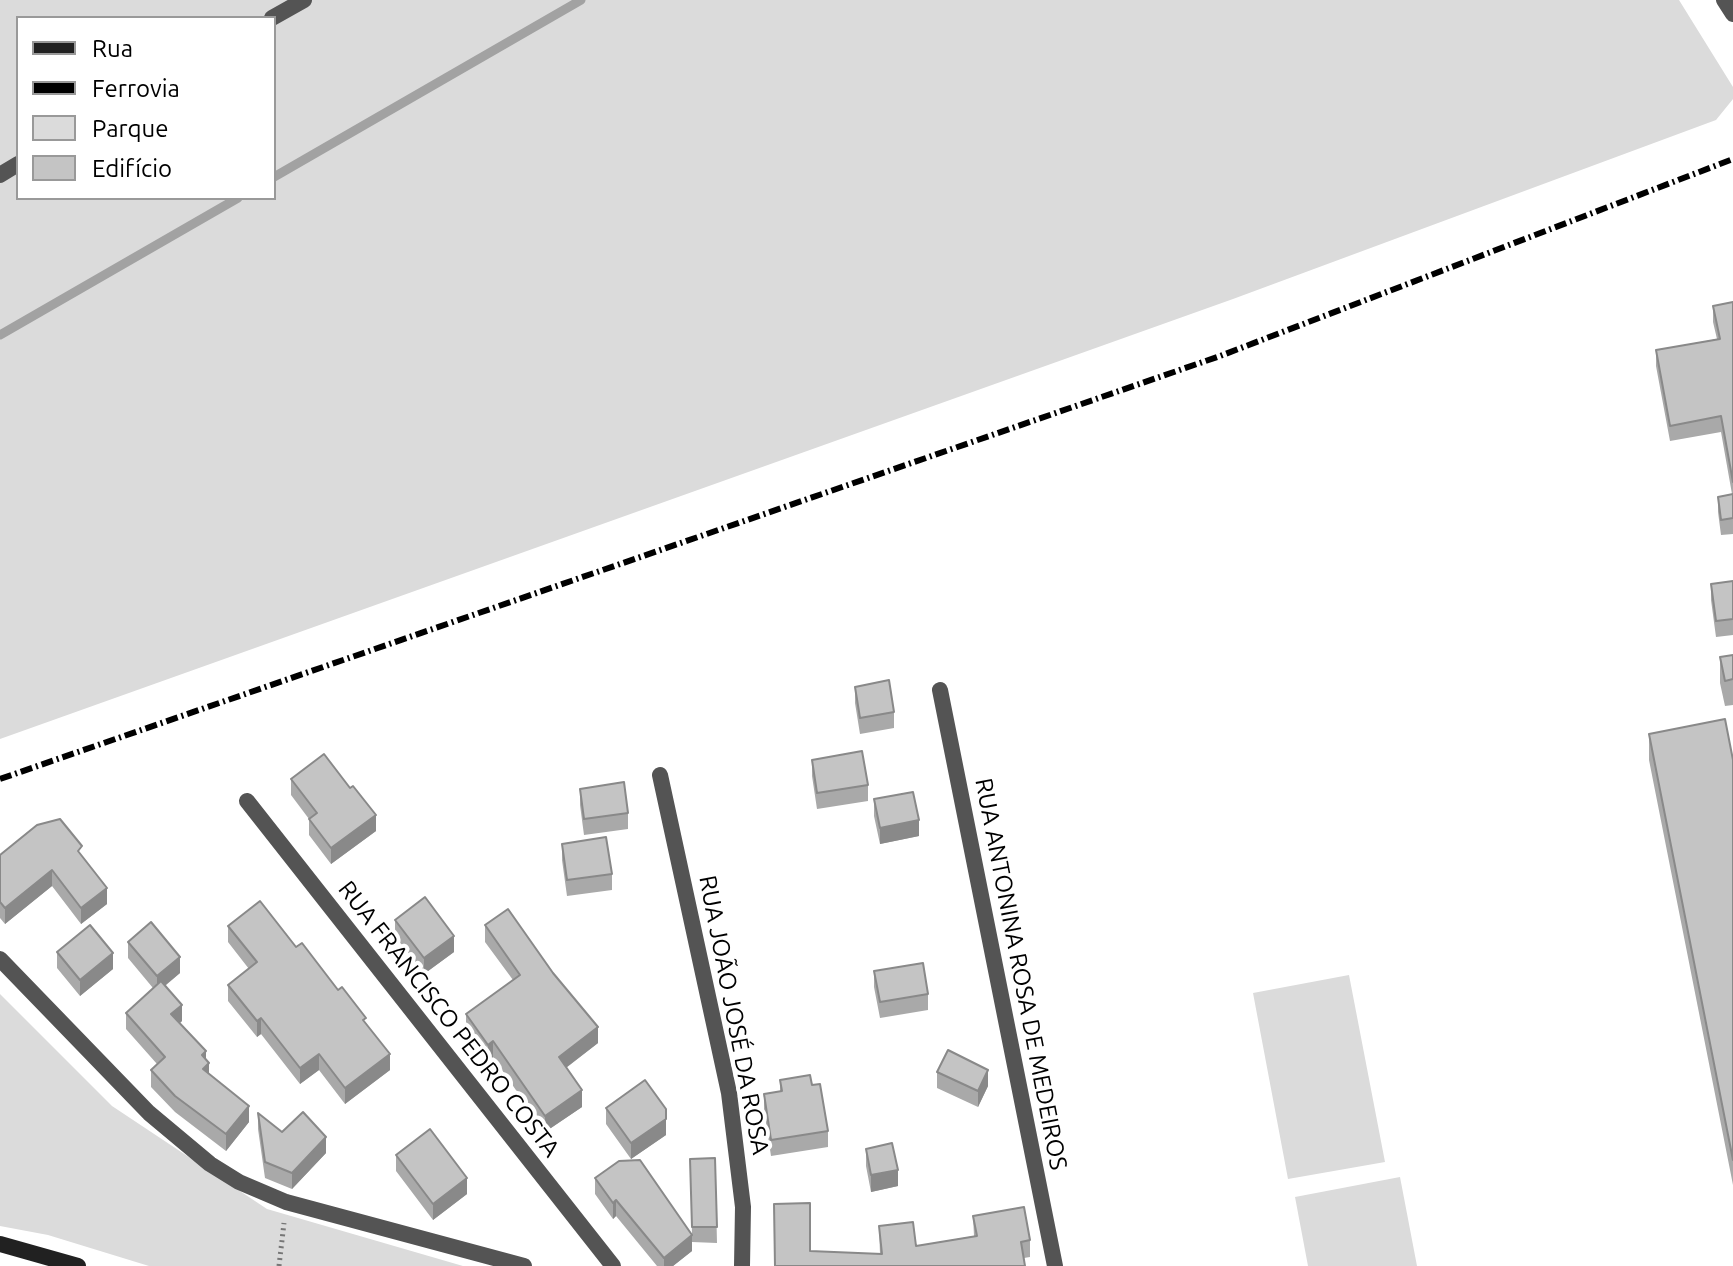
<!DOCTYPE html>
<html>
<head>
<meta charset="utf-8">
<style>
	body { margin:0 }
	#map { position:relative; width:1733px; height:1266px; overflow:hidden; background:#fff; font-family:Ubuntu,sans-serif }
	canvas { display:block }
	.legend { position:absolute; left:16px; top:16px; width:260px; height:184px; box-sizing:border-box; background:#fff; border:2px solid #999; margin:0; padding:10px 14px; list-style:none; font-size:24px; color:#000 }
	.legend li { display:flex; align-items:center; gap:16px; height:40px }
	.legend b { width:40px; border:2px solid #999 }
</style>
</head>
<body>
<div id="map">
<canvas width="1733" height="1266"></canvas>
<ul class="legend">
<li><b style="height:10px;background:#212121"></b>Rua</li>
<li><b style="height:10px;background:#000"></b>Ferrovia</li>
<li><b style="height:22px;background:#dbdbdb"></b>Parque</li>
<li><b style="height:22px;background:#c4c4c4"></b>Edifício</li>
</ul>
</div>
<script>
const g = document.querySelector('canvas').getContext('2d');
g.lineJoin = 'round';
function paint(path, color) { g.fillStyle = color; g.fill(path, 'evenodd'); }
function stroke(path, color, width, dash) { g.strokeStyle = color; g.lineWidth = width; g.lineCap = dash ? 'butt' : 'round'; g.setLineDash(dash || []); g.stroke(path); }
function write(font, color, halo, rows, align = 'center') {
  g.font = font + ' Ubuntu,sans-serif'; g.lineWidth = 8; g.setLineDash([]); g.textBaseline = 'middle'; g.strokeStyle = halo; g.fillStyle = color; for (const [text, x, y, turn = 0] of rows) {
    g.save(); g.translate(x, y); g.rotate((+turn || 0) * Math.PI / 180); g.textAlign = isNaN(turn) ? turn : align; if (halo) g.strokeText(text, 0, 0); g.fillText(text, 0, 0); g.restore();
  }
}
const green = new Path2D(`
	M 0,0 L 1679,0 L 1733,87 L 1733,99 L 1716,120 L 1233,299 L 0,739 ZM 18,18 L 274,18 L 274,198 L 18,198 Z
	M 1349,975 L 1385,1162 L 1288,1179 L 1253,993 Z
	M 0,994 L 112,1106 L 267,1209 L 463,1266 L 149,1266 L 48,1235 L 0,1226 Z
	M 1400,1177 L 1417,1266 L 1308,1266 L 1295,1197 Z`);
const stream = new Path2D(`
	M 274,177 L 581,0
	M 0,335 L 238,198`);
const path = new Path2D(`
	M 279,1266 L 284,1223`);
const service = new Path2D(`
	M 272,18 L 304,0
	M 0,175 L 18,164`);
const minor = new Path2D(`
	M 1724,0 L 1733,14
	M 940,690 L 1055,1266
	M 660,775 L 729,1093 L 743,1207 L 742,1266
	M 247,801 L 613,1266
	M 0,959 L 149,1113 L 210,1164 L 239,1182 L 286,1202 L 524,1266`);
const secondary = new Path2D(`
	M 0,1244 L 78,1266`);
const rail = new Path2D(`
	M 0,779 L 1220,356 L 1733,159`);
const wall = new Path2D(`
	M 1733,302 L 1733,534 L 1721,535 L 1718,512 L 1718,497 L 1732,494 L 1721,432 L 1670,441 L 1656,366 L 1656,350 L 1717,339 L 1713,322 L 1713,306 Z
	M 1733,581 L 1733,635 L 1716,637 L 1711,600 L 1711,584 Z
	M 1733,655 L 1733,705 L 1725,706 L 1720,683 L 1720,657 Z
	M 855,687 L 894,712 L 894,728 L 860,734 L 855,703 Z
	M 1649,734 L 1733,760 L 1733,1185 L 1649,760 Z
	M 812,760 L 868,785 L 868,801 L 817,809 L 812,776 Z
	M 291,779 L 376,831 L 331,864 L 309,835 L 309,819 L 291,795 Z
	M 580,789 L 628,813 L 628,829 L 584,835 L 580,805 Z
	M 874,799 L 919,836 L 880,844 L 874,816 Z
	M 562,844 L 612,874 L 612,890 L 567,896 L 562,860 Z
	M 0,855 L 82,856 L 107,904 L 81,924 L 52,886 L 5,924 L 0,918 Z
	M 395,920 L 454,952 L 424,974 L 395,936 Z
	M 485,925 L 598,1043 L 566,1068 L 582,1107 L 545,1132 L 493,1057 L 488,1061 L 466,1030 L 466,1014 L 513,980 L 485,942 Z
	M 228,926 L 296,947 L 338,990 L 366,1023 L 390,1070 L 345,1104 L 319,1070 L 300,1084 L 261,1034 L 257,1037 L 228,1001 L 228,985 L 249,969 L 228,942 Z
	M 128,942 L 180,973 L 165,986 L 182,1021 L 180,1023 L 206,1059 L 209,1074 L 249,1122 L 226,1151 L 175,1112 L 151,1087 L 151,1070 L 157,1064 L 126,1029 L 126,1013 L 153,988 L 128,958 Z
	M 57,952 L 113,969 L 80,996 L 57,968 Z
	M 874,971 L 928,994 L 928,1010 L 880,1018 L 874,987 Z
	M 937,1072 L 988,1086 L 978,1107 L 937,1088 Z
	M 780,1080 L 812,1085 L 828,1131 L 828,1147 L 771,1156 L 764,1110 L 764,1094 L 780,1091 Z
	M 606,1108 L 666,1135 L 631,1159 L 606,1124 Z
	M 258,1113 L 282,1132 L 326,1153 L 292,1189 L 265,1178 L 258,1129 Z
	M 866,1149 L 898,1186 L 871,1192 L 866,1166 Z
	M 396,1155 L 467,1194 L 433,1220 L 396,1171 Z
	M 715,1158 L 717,1243 L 692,1242 L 692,1251 L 673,1266 L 657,1266 L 616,1216 L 613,1219 L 595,1194 L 595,1178 L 692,1234 L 690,1159 Z
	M 973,1216 L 1030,1240 L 1030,1257 L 1024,1258 L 880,1254 L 879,1226 L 916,1246 L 974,1236 Z`);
const shadedWall = new Path2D(`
	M 376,815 L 376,831 L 331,864 L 331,848 Z
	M 919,820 L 919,836 L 880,844 L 880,828 Z
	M 52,870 L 52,886 L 5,924 L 5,908 Z
	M 107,888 L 107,904 L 81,924 L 81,908 Z
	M 454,936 L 454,952 L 424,974 L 424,958 Z
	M 113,953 L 113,969 L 80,996 L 80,980 Z
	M 180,957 L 180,973 L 157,992 L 157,976 Z
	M 182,1005 L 182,1021 L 171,1030 L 171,1014 Z
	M 261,1018 L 261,1034 L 257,1037 L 257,1021 Z
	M 598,1027 L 598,1043 L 559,1073 L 559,1057 Z
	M 493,1041 L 493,1057 L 488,1061 L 488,1045 Z
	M 206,1051 L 206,1066 L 209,1063 L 209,1079 L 203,1085 L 202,1055 Z
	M 319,1054 L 319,1070 L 300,1084 L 300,1068 Z
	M 390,1054 L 390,1070 L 345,1104 L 345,1088 Z
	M 988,1070 L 988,1086 L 978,1107 L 978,1091 Z
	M 582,1090 L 582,1107 L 545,1132 L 545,1116 Z
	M 249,1106 L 249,1122 L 226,1151 L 226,1134 Z
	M 666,1119 L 666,1135 L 631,1159 L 631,1143 Z
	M 326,1137 L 326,1153 L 292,1189 L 292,1173 Z
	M 898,1170 L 898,1186 L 871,1192 L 871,1175 Z
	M 467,1178 L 467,1194 L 433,1220 L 433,1204 Z
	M 616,1200 L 616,1216 L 613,1219 L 613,1203 Z
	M 692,1235 L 692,1251 L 673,1266 L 664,1266 L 664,1258 Z`);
const building = new Path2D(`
	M 1733,302 L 1733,482 L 1721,416 L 1670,426 L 1656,350 L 1720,339 L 1713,306 Z
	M 1733,494 L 1733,518 L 1721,520 L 1718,497 Z
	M 1733,581 L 1733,619 L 1716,621 L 1711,584 Z
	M 1733,655 L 1733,679 L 1725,681 L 1720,657 Z
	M 889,680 L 894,712 L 860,718 L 855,687 Z
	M 1725,719 L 1733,760 L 1733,1160 L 1649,734 Z
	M 862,751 L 868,785 L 817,793 L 812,760 Z
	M 324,754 L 350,788 L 353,786 L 376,815 L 331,848 L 309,819 L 317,813 L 291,779 Z
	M 624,782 L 628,813 L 584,819 L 580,789 Z
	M 913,792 L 919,820 L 880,828 L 874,799 Z
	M 60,819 L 82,846 L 78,851 L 107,888 L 81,908 L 52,870 L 5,908 L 0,902 L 0,855 L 37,825 Z
	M 606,837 L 612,874 L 567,880 L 562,844 Z
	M 425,897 L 454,936 L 424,958 L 395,920 Z
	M 260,901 L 296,947 L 302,943 L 338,990 L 342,987 L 366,1018 L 363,1020 L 390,1054 L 345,1088 L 319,1054 L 300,1068 L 261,1018 L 257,1021 L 228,985 L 257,962 L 228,926 Z
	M 508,909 L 553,973 L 598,1027 L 559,1057 L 582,1090 L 545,1116 L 493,1041 L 488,1045 L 466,1014 L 520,975 L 485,925 Z
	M 151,922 L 180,957 L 157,976 L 128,942 Z
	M 90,925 L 113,953 L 80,980 L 57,952 Z
	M 923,963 L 928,994 L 880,1002 L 874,971 Z
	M 161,981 L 182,1005 L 171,1014 L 206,1051 L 202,1055 L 209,1063 L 203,1069 L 249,1106 L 226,1134 L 175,1096 L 151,1070 L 165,1057 L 126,1013 Z
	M 948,1050 L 988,1070 L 978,1091 L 937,1072 Z
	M 810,1075 L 812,1085 L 820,1084 L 828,1131 L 771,1140 L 764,1094 L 782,1091 L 780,1080 Z
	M 645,1080 L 666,1109 L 666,1119 L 631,1143 L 606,1108 Z
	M 303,1112 L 326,1137 L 292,1173 L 265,1162 L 258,1113 L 282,1132 Z
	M 430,1129 L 467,1178 L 433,1204 L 396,1155 Z
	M 892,1143 L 898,1170 L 871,1175 L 866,1149 Z
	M 715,1158 L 717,1227 L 692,1227 L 690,1159 Z
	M 640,1160 L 692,1235 L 664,1258 L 616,1200 L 613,1203 L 595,1178 L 619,1161 Z
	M 810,1203 L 810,1251 L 882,1254 L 879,1226 L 913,1222 L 916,1246 L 977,1236 L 973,1216 L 1024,1207 L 1030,1240 L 1021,1242 L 1025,1266 L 775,1266 L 774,1204 Z`);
const streetNames = [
	["RUA ANTONINA ROSA DE MEDEIROS",1021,974,79],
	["RUA JOÃO JOSÉ DA ROSA",734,1015,79],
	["RUA FRANCISCO PEDRO COSTA",449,1019,52]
];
paint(green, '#dbdbdb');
stroke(stream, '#a2a2a2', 9);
stroke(path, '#767676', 5, [2, 4]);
stroke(service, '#545454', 16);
stroke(minor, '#545454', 16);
stroke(secondary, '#212121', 16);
stroke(rail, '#000', 6, [12, 4, 2, 4]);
paint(wall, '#a9a9a9');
paint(shadedWall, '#898989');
paint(building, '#c4c4c4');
stroke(building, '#898989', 2);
write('24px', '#000', '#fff', streetNames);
</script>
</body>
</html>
